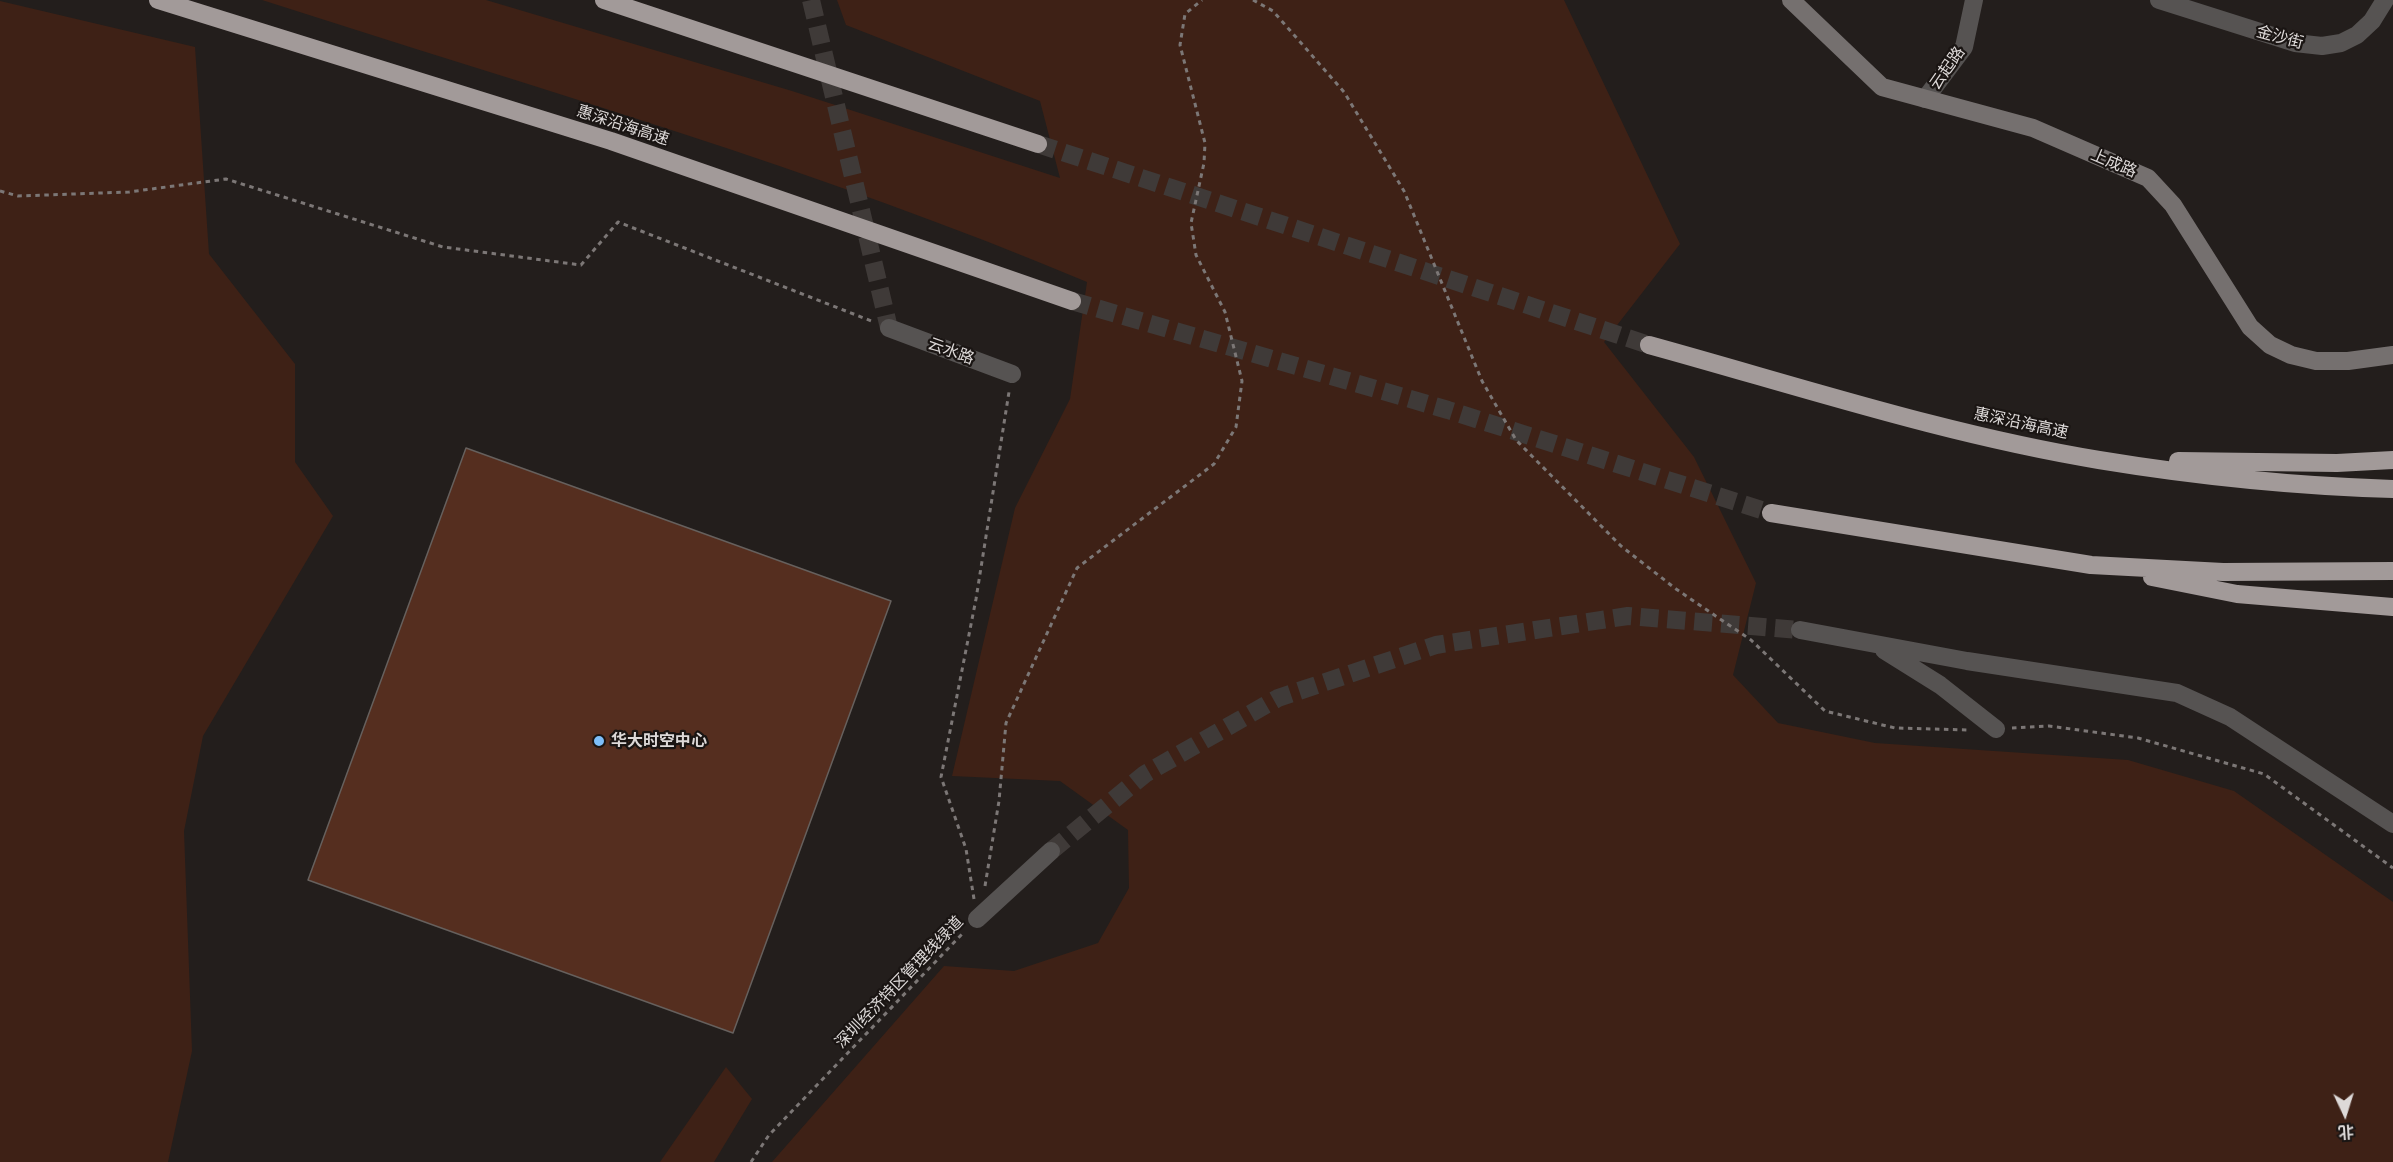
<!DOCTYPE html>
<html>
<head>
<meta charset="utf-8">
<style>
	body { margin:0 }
	#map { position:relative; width:2393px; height:1162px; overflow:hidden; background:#231e1c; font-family:Ubuntu,"Noto Sans SC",sans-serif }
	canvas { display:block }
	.north { position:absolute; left:2315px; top:1084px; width:60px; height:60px; -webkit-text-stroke:4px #1a1513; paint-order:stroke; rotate:176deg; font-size:16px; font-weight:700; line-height:24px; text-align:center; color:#ddd9d8 }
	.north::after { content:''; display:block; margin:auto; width:21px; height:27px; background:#ddd9d8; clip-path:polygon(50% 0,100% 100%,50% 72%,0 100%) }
</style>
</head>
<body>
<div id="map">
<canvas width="2393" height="1162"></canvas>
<div class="north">北</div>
</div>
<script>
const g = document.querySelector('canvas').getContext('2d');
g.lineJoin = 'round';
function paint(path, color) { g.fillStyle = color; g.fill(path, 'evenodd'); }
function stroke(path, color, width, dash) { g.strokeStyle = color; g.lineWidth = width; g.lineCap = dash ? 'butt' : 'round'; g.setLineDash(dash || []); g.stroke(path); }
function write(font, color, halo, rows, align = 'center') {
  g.font = font + ' Ubuntu,"Noto Sans SC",sans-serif'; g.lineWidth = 4.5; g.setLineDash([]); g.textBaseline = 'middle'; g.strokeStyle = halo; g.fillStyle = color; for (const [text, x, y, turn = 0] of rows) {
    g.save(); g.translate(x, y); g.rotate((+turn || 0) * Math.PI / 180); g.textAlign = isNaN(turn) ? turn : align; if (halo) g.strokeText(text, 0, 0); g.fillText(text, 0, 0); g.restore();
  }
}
const green = new Path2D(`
	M 262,0 L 486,0 L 792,91 L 1060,178 L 1040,101 L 846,25 L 837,0 L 1564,0 L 1680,244 L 1604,342 L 1694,457 L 1756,583 L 1733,675 L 1778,723 L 1875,743 L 2128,760 L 2234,791 L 2393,902 L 2393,1162 L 772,1162 L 944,966 L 1014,971 L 1098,943 L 1129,888 L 1128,830 L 1060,781 L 952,776 L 1015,508 L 1070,399 L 1087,282 C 819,169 538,89 262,0 Z
	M 0,1 L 195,47 L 209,254 L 295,364 L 295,462 L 333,516 L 203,736 L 184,831 L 192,1051 L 168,1162 L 0,1162 Z
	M 726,1067 L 752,1099 L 714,1162 L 660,1162 Z`);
const building = new Path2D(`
	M 466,448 L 891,601 L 733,1033 L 308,880 Z`);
const streetTunnel = new Path2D(`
	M 811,0 L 889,328
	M 1051,851 L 1145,774 L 1278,698 L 1436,645 L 1628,616 L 1800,630`);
const highwayTunnel = new Path2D(`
	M 1038,144 L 1649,345
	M 1072,301 L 1448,410 L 1771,513`);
const path = new Path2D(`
	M 1253,0 L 1273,11 L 1344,92 L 1404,191 L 1482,381 L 1516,440 L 1621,546 L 1676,589 L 1751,640 L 1825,711 L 1895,728 L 1969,730
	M 0,191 L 18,196 L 129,192 L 226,179 L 443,247 L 581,265 L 618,222 L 874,322
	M 2012,728 L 2049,726 L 2138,738 L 2264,774 L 2393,868
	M 985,886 L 999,801 L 1006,723 L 1077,568 L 1214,464 L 1236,427 L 1242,381 L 1225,312 L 1196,255 L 1191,223 L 1204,163 L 1205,143 L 1180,45 L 1185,14 L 1202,0
	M 974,899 L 966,849 L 941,777 L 976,599 L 1009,392
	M 751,1162 L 769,1135 L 964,932`);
const street = new Path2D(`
	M 2159,0 L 2295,43 L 2322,46 L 2341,43 L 2357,35 L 2372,21 L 2385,0
	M 1925,99 L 1964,47 L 1974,0
	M 889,328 L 1012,374
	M 1800,630 L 1967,661 L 2177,693 L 2230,717 L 2393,824
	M 1884,650 L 1940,685 L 1996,729
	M 977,919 L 1051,851`);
const secondary = new Path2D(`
	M 1791,0 L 1882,87 L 2033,128 L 2148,178 L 2173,205 L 2250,327 L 2270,345 L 2291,355 L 2316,361 L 2348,361 L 2393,355`);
const highway = new Path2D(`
	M 158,0 L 611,141 L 1072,301
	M 604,0 L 1038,144
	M 1649,345 C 1798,386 1947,435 2099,460 C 2196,476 2295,486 2393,489
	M 2178,461 L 2337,463 L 2393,460
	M 1771,513 L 2091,565 L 2223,572 L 2393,571
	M 2152,577 L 2237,594 L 2393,607`);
const markers = [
	[599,741,6,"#7dbef9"]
];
const streetNames = [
	["金沙街",2280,37,15],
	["云起路",1947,68,-55],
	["惠深沿海高速",623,125,18],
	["上成路",2114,163,23],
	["云水路",951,351,20],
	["惠深沿海高速",2021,423,12],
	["深圳经济特区管理线绿道",899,982,-46]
];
const poiNames = [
	["华大时空中心",611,741]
];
paint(green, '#3e2116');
paint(building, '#552e1f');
stroke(building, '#66605d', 1.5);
stroke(streetTunnel, '#3f3a38', 18, [18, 9]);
stroke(highwayTunnel, '#3f3a38', 18, [18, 9]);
stroke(path, '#7c7776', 3, [4.5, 4.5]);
stroke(street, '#565352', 18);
stroke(secondary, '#75706f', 18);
stroke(highway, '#a29a99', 18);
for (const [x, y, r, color] of markers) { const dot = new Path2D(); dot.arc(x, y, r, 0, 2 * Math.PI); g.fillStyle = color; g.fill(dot); stroke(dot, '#1a1513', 2); }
write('16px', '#ddd9d8', '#1a1513', streetNames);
write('bold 16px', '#ddd9d8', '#1a1513', poiNames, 'left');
</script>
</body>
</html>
